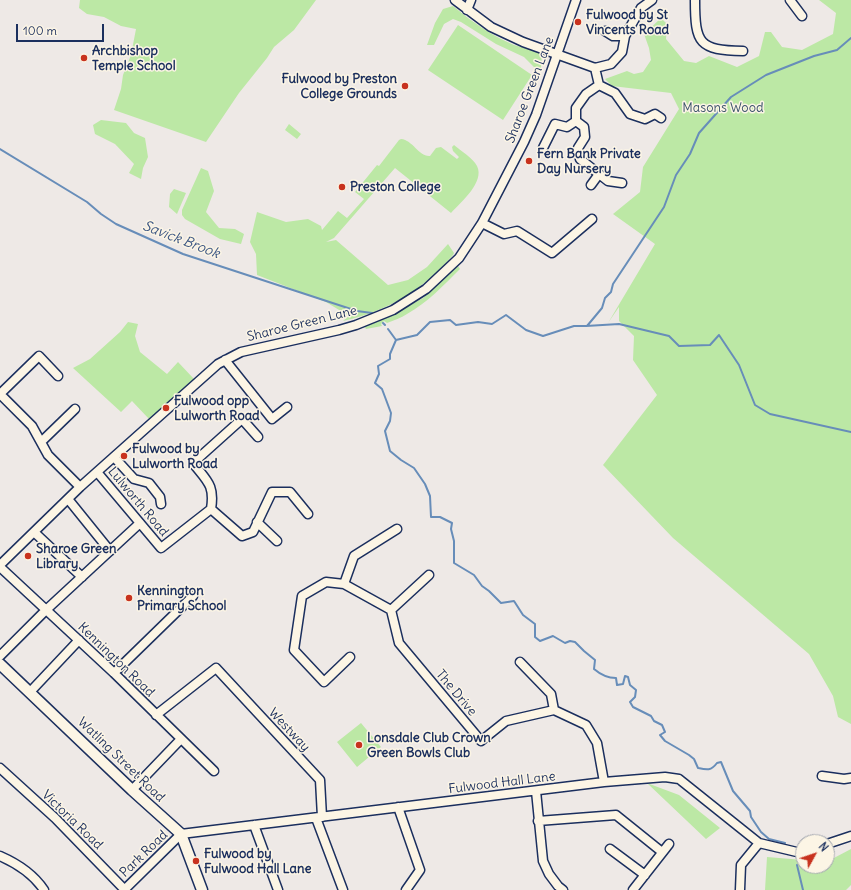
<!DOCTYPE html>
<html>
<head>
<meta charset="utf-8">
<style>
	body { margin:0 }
	#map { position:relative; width:851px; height:890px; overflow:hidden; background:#eee9e6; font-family:Delius,sans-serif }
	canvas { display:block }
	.north { position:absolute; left:795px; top:834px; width:40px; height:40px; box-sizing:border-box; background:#fcf5e5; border:1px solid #a2a6af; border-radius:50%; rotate:50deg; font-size:11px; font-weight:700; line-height:16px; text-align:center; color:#1b2f5e }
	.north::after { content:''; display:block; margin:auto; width:14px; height:18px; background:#c8321e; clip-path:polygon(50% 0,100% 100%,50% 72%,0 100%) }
	.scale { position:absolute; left:16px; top:24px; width:88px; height:18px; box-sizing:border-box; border:2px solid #1b2f5e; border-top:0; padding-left:5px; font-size:12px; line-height:14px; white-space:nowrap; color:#1b2f5e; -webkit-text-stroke:3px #fcf5e5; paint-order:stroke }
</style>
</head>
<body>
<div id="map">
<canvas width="851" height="890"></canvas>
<div class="north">N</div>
<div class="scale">100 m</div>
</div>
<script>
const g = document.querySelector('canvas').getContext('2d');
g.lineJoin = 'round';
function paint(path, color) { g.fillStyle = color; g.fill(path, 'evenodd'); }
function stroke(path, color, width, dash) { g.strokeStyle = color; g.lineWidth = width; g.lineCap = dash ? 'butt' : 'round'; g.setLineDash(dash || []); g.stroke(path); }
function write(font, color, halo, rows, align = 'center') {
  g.font = font + ' Delius,sans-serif'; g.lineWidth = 3; g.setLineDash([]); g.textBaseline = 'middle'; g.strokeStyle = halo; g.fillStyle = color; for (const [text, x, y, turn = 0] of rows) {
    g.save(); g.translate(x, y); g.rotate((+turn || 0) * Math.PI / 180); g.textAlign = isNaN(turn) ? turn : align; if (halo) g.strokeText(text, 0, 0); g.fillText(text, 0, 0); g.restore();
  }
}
const green = new Path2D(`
	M 80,0 L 316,0 L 294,30 L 274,47 L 267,58 L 239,93 L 206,142 L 114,110 L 121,89 L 123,75 L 131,55 L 136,29 L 121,26 L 104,17 L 87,14 L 79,8 Z
	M 819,0 L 851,0 L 851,724 L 838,717 L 833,696 L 809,654 L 673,538 L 603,465 L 657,395 L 633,360 L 634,336 L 619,321 L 619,307 L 608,323 L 655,244 L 613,214 L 640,192 L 643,167 L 679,109 L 671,93 L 612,86 L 605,79 L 627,71 L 634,74 L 643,72 L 651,60 L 649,48 L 644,34 L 661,18 L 667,24 L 666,39 L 684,61 L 696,63 L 709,56 L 737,67 L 759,56 L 765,32 L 771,32 L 782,47 L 802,50 L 833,34 L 836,13 Z
	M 453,6 C 471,21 492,36 514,45 C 523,48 533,50 542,53 L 541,68 L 534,67 L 524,57 L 496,44 L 461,22 L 453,19 L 444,24 L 434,45 L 427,45 L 435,23 L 443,9 Z
	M 458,25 L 532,75 L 503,120 L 428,70 Z
	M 101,120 L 126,123 L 134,133 L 145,138 L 148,157 L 143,168 L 141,179 L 129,173 L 134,164 L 115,144 L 95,134 L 93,125 Z
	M 289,124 L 301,134 L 297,139 L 285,130 Z
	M 401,139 C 413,140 419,157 430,156 L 436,148 L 441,147 L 457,159 L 459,157 L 453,151 L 452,147 L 454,145 C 461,151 473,158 477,166 C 485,182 461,202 451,213 L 395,168 L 334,238 L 326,242 L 336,240 L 388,285 L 408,280 L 427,267 L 448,244 L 454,253 L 453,255 C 423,290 388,311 343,321 L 349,316 L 326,302 L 257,275 L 256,254 L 250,242 L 257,212 L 286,222 L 308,219 L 321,226 L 322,230 L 338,211 L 347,218 L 364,199 L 355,192 L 377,165 L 379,166 L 399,140 Z
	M 201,168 L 208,171 L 214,191 L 206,212 L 219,228 L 235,229 L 244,234 L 241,244 L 220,239 L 185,219 L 182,215 L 182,210 Z
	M 174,189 L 186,193 L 177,214 L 169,207 L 170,194 Z
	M 458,266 L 460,269 C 444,285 427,303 407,314 C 401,318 394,320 387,323 L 384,321 L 381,324 L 382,326 L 366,329 L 364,326 L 366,324 L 392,315 L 423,298 Z
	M 128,322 L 138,324 L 135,336 L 140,352 L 167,374 L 178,362 L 194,379 L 149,419 L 132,401 L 121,412 L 73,368 L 90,359 L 120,332 Z
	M 361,723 L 381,747 L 357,767 L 337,742 Z
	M 647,783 L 679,795 L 720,828 L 706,839 Z
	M 851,849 L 851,885 L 846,890 L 765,890 L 767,857 L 803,860 L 803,866 L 827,866 L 827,860 L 832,859 Z`);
const stream = new Path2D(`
	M 0,149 L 87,202 L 101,214 L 116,224 L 183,254 L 357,311 L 372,313
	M 383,323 L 385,325
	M 587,326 L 602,308 L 605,298 L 611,292 L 613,284 L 664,207 L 676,175 L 690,154 L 699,133 L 731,97 L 766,75 L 814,56 L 837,50 L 851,38
	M 388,329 L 396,340 L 417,335 L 430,322 L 450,320 L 456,325 L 478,322 L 492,324 L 506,315 L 526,330 L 543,336 L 574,326 L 586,326 L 619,324 L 669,336 L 679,346 L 710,345 L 719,335 L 739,365 L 755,405 L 770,414 L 851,432
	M 396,340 L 390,354 L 390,359 L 378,366 L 379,374 L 375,383 L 382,389 L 391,413 L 390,421 L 385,431 L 390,451 L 401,460 L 414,468 L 425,484 L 430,496 L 431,517 L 440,517 L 452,523 L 451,529 L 454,541 L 454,563 L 474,575 L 482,586 L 489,591 L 501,603 L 514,601 L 523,615 L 535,624 L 535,637 L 540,641 L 553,636 L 565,643 L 570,641 L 575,642 L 584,651 L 595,660 L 594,669 C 601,675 607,678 616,678 L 617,685 L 623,684 L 625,676 L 628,677 L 630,685 L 636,690 L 635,697 L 630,702 L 633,707 L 651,716 L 654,721 L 662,725 L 665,732 L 660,735 L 665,741 L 689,755 L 694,759 L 698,768 C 707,770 711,771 717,763 L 721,762 L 733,791 L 750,811 L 751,817 L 761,832 L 769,839 L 785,843
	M 797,865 L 803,890`);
const minor = new Path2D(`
	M 455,0 L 491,27 L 523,42 L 595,68 L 611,64 L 622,52 L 625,36 L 641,8 L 652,0
	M 695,0 C 695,44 699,50 743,51
	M 790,0 L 802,16
	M 467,10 L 471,0
	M 605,31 L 613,36 L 625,36
	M 595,68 L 599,85 L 615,93 L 630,114 L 645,119 L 655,114 L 661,118
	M 576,121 L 584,127 L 585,137 L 578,148 L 580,159 L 608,181 L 622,183
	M 543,148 L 555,124 L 567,127 L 576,121 L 576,108 L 586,94 L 599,85
	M 591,185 L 599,174
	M 482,223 L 504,234 L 517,231 L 552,253 L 592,219
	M 225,360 L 272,419 L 287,407
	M 0,394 L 32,426 L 48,455 L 80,487
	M 0,394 L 39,356 L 58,376
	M 41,442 L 75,409
	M 114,457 L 134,479 L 149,483 L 160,497 L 161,504
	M 97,472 L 161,548 L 211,509 C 215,485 207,481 193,463 L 242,419 L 258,437
	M 68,499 L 110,551
	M 211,509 L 242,536 L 253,532 L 272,492 L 290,492 L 308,514
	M 257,522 L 277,541
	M 397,529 L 354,556 L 344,584 L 391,610 L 399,643 L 481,741 L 506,721 L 554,710 L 586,725 L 597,743 L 604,782
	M 34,532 L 82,577
	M 0,565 L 80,487 L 218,364 L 241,352 L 339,330 L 356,325 L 393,310 L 426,289 L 459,258 L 482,223 L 524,142 L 536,115 L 576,0
	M 0,567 L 114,673 L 214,771
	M 344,584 L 326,582 L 302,596 L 294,650 L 324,682 L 350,657
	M 391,610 L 429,575
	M 0,656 L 46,610 L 140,523
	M 520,662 L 551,694 L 554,710
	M 114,673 L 193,596
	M 30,692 L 79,640
	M 156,715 L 216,668 L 320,780 L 322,817
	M 0,768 L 55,818 L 125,890
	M 822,776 L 844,779 L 851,778
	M 132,790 L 181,739
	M 536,791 L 543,861 L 549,874 L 558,886 L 563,890
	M 398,807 L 420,870 L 406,890
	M 316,818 L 343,890
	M 538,821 L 616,815 L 662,852
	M 254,825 L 278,890
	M 827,844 L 851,836
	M 610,849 L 645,875
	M 0,856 C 16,863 34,875 44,890
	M 124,890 L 181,834 L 604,782 L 665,777 L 679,779 L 759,843 L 801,853 L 803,852
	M 633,890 L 669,844
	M 740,890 L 741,865 L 759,843`);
const major = new Path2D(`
	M 0,664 L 132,790 L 181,834 L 202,890`);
const markers = [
	[578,22,4,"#c8321e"],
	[84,58,4,"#c8321e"],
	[405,86,4,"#c8321e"],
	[529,161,4,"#c8321e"],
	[342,187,4,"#c8321e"],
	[166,408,4,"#c8321e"],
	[124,456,4,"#c8321e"],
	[28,556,4,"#c8321e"],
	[129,598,4,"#c8321e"],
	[359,745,4,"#c8321e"],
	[196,861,4,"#c8321e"]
];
const poiNames = [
	["Fulwood by St",586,15],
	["Vincents Road",586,30],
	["Archbishop",92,51],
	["Temple School",92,66],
	["Fulwood by Preston",397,79,"right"],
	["College Grounds",397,94,"right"],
	["Fern Bank Private",537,154],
	["Day Nursery",537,169],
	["Preston College",350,187],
	["Fulwood opp",174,401],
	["Lulworth Road",174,416],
	["Fulwood by",132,449],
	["Lulworth Road",132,464],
	["Sharoe Green",36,549],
	["Library",36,564],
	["Kennington",137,591],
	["Primary School",137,606],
	["Lonsdale Club Crown",367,738],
	["Green Bowls Club",367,753],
	["Fulwood by",204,854],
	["Fulwood Hall Lane",204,869]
];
const streetNames = [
	["Sharoe Green Lane",530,90,-69],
	["Sharoe Green Lane",302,324,-14],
	["Lulworth Road",138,502,50],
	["Kennington Road",116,660,44],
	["The Drive",456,693,50],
	["Westway",289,730,47],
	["Watling Street Road",121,760,44],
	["Fulwood Hall Lane",502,783,-7],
	["Victoria Road",72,820,44],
	["Park Road",144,854,-44]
];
const parkNames = [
	["Masons Wood",723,108]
];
const waterNames = [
	["Savick Brook",181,240,21]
];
paint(green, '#bce8a5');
stroke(stream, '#678db9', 2);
stroke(minor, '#1b2f5e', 11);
stroke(major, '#1b2f5e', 13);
stroke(minor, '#fcf5e5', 8);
stroke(major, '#fcf5e5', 10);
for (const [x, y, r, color] of markers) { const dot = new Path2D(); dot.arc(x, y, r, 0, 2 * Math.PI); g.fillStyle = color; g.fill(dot); stroke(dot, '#fcf5e5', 1.5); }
write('bold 13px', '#1b2f5e', '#fcf5e5', poiNames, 'left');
write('13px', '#1b2f5e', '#fcf5e5', streetNames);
write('13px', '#3b546c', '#fcf5e5', parkNames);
write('italic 14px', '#3b5684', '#fcf5e5', waterNames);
</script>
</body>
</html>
